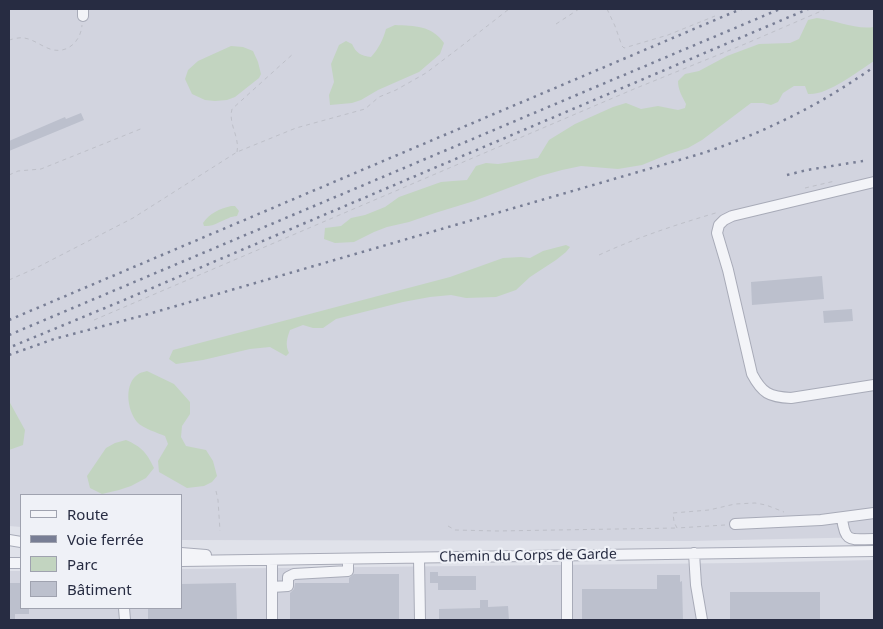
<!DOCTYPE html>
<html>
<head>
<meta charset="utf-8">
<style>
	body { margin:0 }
	#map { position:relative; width:883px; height:629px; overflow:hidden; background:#e0e2ea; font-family:"Noto Sans",sans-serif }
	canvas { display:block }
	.frame { position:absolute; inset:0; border:10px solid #272c42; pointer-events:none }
	.legend { position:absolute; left:20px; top:494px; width:162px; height:115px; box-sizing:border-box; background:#eff1f7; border:1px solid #9fa2af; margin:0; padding:6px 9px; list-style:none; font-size:15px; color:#272c42 }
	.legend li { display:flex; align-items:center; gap:10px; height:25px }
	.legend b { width:25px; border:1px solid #9fa2af }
</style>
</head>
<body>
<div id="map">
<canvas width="883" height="629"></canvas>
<div class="frame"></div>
<ul class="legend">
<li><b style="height:6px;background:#f3f4f8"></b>Route</li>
<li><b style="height:6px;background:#787e95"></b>Voie ferrée</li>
<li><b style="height:14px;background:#c2d4c0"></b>Parc</li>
<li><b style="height:14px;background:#bcc0cd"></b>Bâtiment</li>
</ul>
</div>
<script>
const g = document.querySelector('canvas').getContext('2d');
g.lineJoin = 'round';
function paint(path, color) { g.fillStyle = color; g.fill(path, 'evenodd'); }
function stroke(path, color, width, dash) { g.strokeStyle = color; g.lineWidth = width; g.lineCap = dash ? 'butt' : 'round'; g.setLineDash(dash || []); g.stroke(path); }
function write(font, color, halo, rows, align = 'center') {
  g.font = font + ' "Noto Sans",sans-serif'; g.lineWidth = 4.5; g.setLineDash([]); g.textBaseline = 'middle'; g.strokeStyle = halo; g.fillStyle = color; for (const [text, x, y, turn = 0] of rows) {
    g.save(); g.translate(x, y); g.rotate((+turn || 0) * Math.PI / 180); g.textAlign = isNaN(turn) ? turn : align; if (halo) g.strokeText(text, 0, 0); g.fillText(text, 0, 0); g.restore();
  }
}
const built = new Path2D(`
	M 9,9 L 874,9 L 874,537 L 690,541 L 181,540 L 181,495 L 21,495 L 21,527 L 9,526 Z
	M 874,560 L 874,620 L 9,620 L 9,571 L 21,571 L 21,608 L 181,608 L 181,569 L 738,563 Z`);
const green = new Path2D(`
	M 817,18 C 835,20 856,30 874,27 L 874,61 C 858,71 827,96 808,94 L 805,86 L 794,86 L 783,93 L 778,102 L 771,105 L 763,103 L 751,103 L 702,140 L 688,148 L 669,154 L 642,165 L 618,169 L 581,166 L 562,170 L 540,176 L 474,201 L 435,213 L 409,222 L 387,227 L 374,232 L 354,242 L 335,243 L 324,239 L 325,228 L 341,226 L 351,218 L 365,215 L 385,207 L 399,197 L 441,182 L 453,181 L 467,180 L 476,166 L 486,163 L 498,164 L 538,158 L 549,140 L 575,124 L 613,107 L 626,103 L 641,109 L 658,106 L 678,110 L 685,108 L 686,104 C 682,96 678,90 678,81 L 685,74 L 699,71 L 727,56 L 759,44 L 790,43 L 799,39 L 808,20 Z
	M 395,25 C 415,26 431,25 444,43 L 440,54 L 419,72 L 378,90 L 361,100 L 352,103 L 330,105 L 329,95 L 334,82 L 331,64 L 339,45 L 346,41 L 352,44 C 356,53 361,56 371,57 C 379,48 383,40 386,29 Z
	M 231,46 L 243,47 L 253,51 L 258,62 L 261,74 L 259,78 L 235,97 L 227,100 L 215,101 L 205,100 L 192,94 L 185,79 L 188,70 L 198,61 Z
	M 231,206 L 235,206 L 239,211 L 237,216 C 237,216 229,217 229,218 C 220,221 214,227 204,226 L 203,223 C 210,213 219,209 231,206 Z
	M 566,245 L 570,247 L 566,252 L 556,260 L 530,277 L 516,290 L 496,297 L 466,298 L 451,295 L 430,297 L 403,302 L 336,319 L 323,328 L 313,328 L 303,325 L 290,330 C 287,338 285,345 289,353 L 286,356 L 270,347 L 250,349 L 203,360 L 176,364 L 169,359 L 173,350 L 450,277 L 503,258 L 521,257 L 530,258 L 543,251 Z
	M 147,371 L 174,384 L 190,402 L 190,414 L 182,426 L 181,437 L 186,446 L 206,450 L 213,461 L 217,476 L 212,482 L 204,486 L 187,488 L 159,472 L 158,461 L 168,444 L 165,436 C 158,433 142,428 137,422 C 127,410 123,382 140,373 C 142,372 145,372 147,371 Z
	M 9,401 L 25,430 L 23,445 L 9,450 Z
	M 126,440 C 142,447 147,453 154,468 L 146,478 L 131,486 L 119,490 L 102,494 L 90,488 L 87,476 L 106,448 L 115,443 Z`);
const building = new Path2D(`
	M 81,113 L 84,120 L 9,151 L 9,141 L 65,117 L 66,119 Z
	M 822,276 L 824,299 L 752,305 L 751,282 Z
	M 852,309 L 853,321 L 824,323 L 823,311 Z
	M 430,572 L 438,572 L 438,576 L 476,576 L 476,590 L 438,590 L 438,583 L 430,583 Z
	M 354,574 L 399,574 L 399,620 L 290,620 L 290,593 L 294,589 L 295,583 L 349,583 L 349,578 Z
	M 657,575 L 680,575 L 680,582 L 682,581 L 683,620 L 582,620 L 582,589 L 657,589 Z
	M 9,583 L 21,583 L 21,608 L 29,608 L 29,614 L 15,614 L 15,620 L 9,620 Z
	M 236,583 L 237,620 L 148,620 L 148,608 L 181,608 L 181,584 Z
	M 730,592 L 820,592 L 820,620 L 730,620 Z
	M 480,600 L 488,600 L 488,607 L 508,606 L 509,620 L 439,620 L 439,609 L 480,608 Z`);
const path = new Path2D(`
	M 607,9 L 615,26 L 622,46 L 624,48 L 668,35 L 715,16
	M 556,24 L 579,9
	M 9,40 C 13,39 20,37 24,38 C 33,39 41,46 50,49 C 67,55 81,41 82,25
	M 237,152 C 240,137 228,124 232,109 L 294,53
	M 9,175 L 18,171 L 41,169 L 143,128
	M 805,188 L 835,181
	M 599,255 C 638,237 678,224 719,212
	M 9,280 L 36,268 L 133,218 L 237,152 L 264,141 L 296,128 L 365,109 L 379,97 L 396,90 L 426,73 L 459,48 L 509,9
	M 94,320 L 634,89 L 745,44 L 826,9
	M 216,491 L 218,500 L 220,531
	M 725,525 L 677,528 L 674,522 L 673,513 L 709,510 L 735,504 L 755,503 L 766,505 L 784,512
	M 448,526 L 455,530 L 497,531 L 677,528`);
const minor = new Path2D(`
	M 83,16 L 83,9
	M 874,182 L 732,216 L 724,220 L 719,225 L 717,233 L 728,270 L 752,374 C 762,393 769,397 791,398 L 874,385
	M 842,518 C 845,544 851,539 874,539
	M 735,524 L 821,520 L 874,513
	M 9,540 L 21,542
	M 181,553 L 206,555
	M 694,553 L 696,585 L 702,620
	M 567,555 L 567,620
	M 419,558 L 420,620
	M 272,560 L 272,620
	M 181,561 L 874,551
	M 9,563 L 21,563
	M 272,587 L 288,586 L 288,577 L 294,574 L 348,571 L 348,559
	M 124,608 L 125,620`);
const rail = new Path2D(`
	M 787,175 L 807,170 L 863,161
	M 9,320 L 741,9
	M 9,335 L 780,9
	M 13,346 L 117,303 L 808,9
	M 9,355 L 54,339 L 145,315 L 700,154 C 737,142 772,127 806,109 C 829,97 852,82 874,67`);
const streetNames = [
	["Chemin du Corps de Garde",528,556,-1]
];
paint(built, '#d2d4df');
paint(green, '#c2d4c0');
paint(building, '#bcc0cd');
stroke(minor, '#a8abb8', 12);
stroke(path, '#bec0c9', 1, [4, 4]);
stroke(minor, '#f3f4f8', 10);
stroke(rail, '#787e95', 2.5, [2.5, 5]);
write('14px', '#272c42', '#eff1f7', streetNames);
</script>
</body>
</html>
